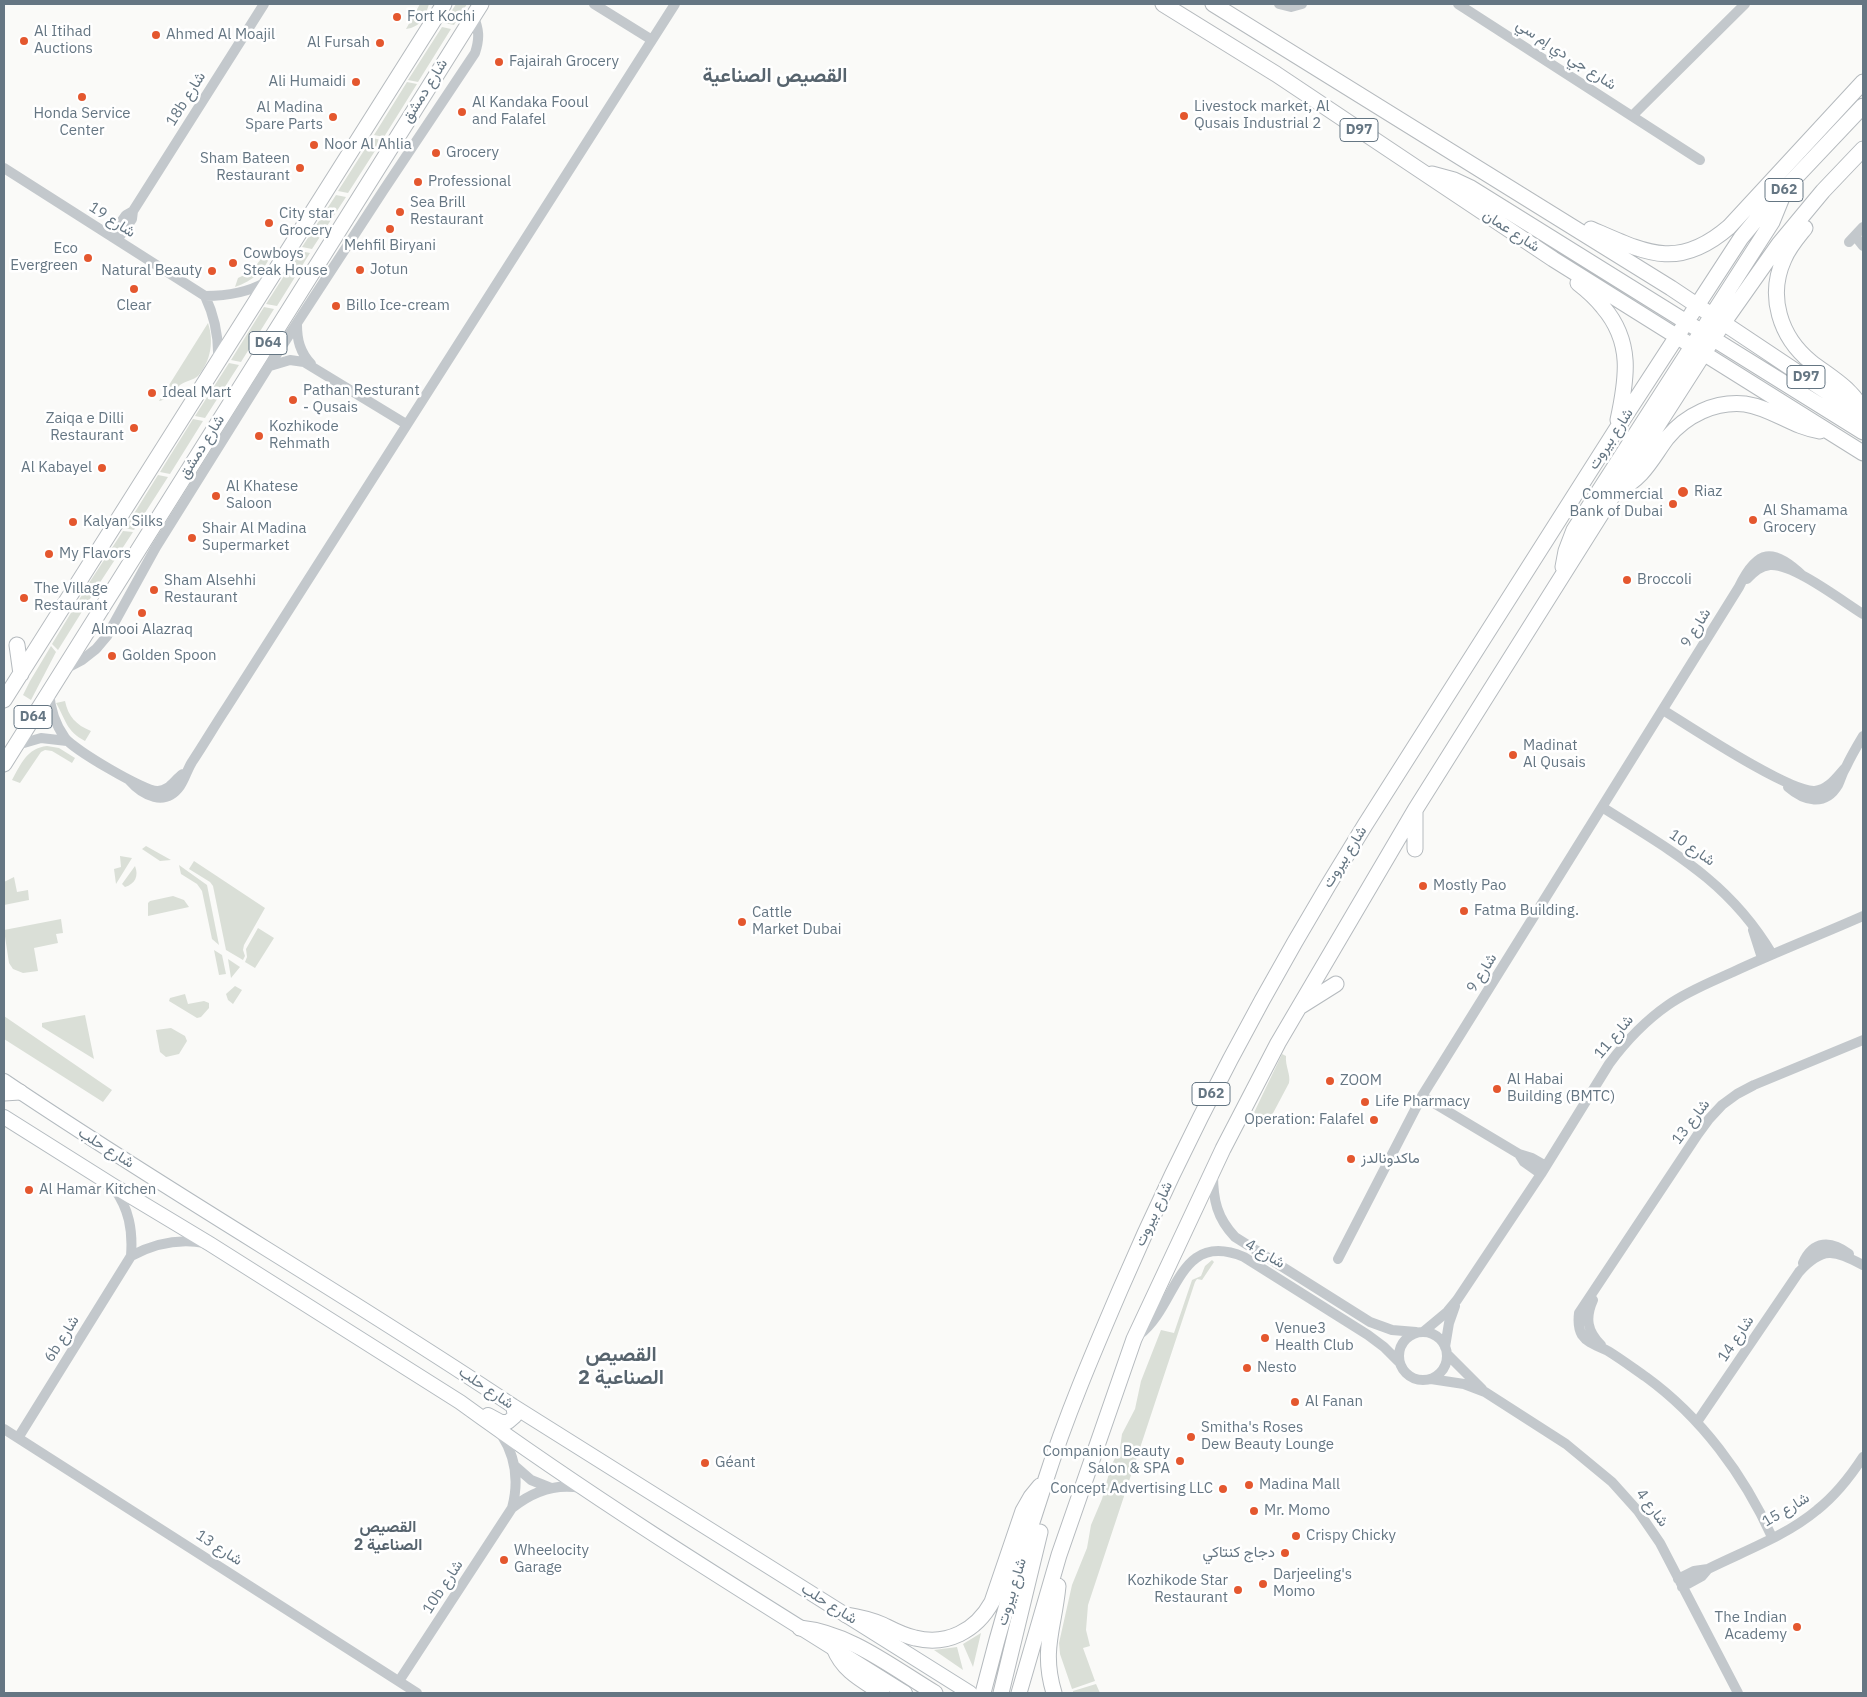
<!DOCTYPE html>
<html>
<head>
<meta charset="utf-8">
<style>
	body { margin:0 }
	#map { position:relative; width:1867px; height:1697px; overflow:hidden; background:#fafaf8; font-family:"IBM Plex Sans",sans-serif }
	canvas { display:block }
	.frame { position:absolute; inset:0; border:5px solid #657683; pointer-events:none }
</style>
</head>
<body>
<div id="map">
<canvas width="1867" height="1697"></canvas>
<div class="frame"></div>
</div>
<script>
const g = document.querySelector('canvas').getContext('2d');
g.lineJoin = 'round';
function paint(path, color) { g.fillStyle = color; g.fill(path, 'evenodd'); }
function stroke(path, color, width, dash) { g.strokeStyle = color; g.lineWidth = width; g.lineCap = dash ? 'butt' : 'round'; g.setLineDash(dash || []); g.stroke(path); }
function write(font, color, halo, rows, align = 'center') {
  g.font = font + ' "IBM Plex Sans",Vazirmatn,sans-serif'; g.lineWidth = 5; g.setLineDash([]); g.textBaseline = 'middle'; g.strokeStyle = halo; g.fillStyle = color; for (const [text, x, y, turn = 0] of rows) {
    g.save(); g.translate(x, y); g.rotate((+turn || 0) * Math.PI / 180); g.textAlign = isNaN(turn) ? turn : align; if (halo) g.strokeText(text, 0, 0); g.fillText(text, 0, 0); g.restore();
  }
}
const green = new Path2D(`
	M 420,4 L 429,4 C 425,17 421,27 406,29 Z
	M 456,4 L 467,4 L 454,25 L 444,23 Z
	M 442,27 L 451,29 L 418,82 L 408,80 Z
	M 407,82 L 417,84 L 384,137 L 374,135 Z
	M 372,138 L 382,140 L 348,193 L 338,191 Z
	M 336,195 L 346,197 L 312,249 L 302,247 Z
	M 300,251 L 310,253 L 277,306 L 266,304 Z
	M 266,252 L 272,253 C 265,270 253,281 235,287 L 238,278 L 252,271 Z
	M 264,307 L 274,309 L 241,362 L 231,360 Z
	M 208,323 C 214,341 211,361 198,376 C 194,380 185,381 180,385 C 171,393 172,398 159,401 Z
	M 229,363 L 239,365 L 205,418 L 195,416 Z
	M 193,419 L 203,421 L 170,474 L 160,472 Z
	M 158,475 L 168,477 L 134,530 L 125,528 Z
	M 123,531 L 133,532 L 99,584 L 89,583 Z
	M 88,585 L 98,586 L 58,650 L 52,644 Z
	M 51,646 L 56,652 L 31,700 L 23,695 L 30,681 Z
	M 65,701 C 68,716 76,725 91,731 L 85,741 C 66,731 66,720 56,703 Z
	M 47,746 L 59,748 L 75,758 L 72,763 L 52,751 L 45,750 L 41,752 L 20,783 L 12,780 C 21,764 27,748 47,746 Z
	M 146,846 L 171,860 L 160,861 L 142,849 Z
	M 120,856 L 132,858 L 116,884 L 114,869 L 121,867 Z
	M 194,861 L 265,908 L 244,945 L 243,950 L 245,956 L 243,960 L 226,950 L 213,886 L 210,882 L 189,869 Z
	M 179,865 L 207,885 L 219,945 L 212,939 L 202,891 L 197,884 L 181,874 Z
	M 135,866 C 139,876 135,884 125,887 L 122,884 Z
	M 14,877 L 17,892 L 28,890 L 29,900 L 4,905 L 4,882 Z
	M 173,896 L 184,900 L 189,907 L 148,916 L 148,903 L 150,901 Z
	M 61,919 L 63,933 L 56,934 L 58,943 L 34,948 L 38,971 L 23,973 L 13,969 L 9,963 L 4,930 Z
	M 258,928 L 274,938 L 255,968 L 245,962 L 247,957 L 246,949 Z
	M 214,950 L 222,955 L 226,974 L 219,975 Z
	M 228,959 L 240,967 L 231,978 Z
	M 235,986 L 242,990 L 233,1004 L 228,1000 L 226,994 Z
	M 185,994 L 188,1004 L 204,1001 L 209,1003 L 209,1008 L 201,1017 L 197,1018 L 169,1001 L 170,998 Z
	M 85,1015 L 94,1059 L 42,1027 L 42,1023 Z
	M 4,1016 L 112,1090 L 103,1102 L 4,1039 Z
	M 171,1028 L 185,1036 L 187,1041 L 179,1054 L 166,1057 L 160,1052 L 156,1030 Z
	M 1282,1054 L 1286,1056 C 1285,1066 1291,1075 1289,1083 L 1271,1117 L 1251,1124 L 1250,1121 Z
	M 1212,1260 L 1214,1262 L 1202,1280 L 1197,1279 L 1195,1282 L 1088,1605 L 1086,1630 L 1090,1646 L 1083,1648 L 1095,1681 L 1072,1689 L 1060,1654 L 1059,1643 L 1072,1585 L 1087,1548 L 1091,1525 L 1102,1499 L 1111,1466 L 1120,1448 L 1122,1434 L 1135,1409 L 1141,1381 L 1161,1330 L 1174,1333 L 1192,1280 L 1201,1276 L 1205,1266 Z
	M 981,1633 L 973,1667 L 963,1644 Z
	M 957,1647 L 963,1670 L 934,1650 Z
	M 1096,1684 L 1100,1693 L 1073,1693 L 1073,1691 Z`);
const street = new Path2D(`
	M 594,4 L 652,40
	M 1279,4 L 1291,7 L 1302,4
	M 1458,4 L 1700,160
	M 1632,116 L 1745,4
	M 4,168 L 205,296 C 215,317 219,336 218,360
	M 111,236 L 126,215 L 133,211 L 264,4
	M 1855,236 L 1863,246
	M 117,240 L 132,219 L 133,211
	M 1849,242 L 1863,227
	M 205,296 C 227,296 247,293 266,282
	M 297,325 C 297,340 300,352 311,364
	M 270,366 L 290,360 L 304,362 L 406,424
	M 1747,579 C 1754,572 1760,566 1770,565 C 1793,563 1842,601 1863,614
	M 65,669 L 82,660 L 96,649 L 107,636 L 156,547 L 269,366 L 383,191 L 475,53 C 480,38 479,29 473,15
	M 49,691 C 50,708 55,724 65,738 C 73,749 145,792 158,791 C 170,790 174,780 183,774
	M 1663,710 C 1689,726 1790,793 1815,791 C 1829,789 1836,778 1845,768
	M 17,745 L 41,738 L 67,741
	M 129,780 C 143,796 165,807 180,786 C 185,779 187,770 192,762 C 204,744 215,725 227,707 L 675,4
	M 1788,787 C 1804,801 1825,807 1838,785 C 1841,779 1842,773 1846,767 C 1851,756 1857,746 1863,736
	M 1602,807 C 1671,851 1729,881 1772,954
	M 1753,930 L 1762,958
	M 1422,1096 L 1519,1154 L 1532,1158 L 1546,1166
	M 1519,1154 L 1524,1162 L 1541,1174
	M 1213,1174 C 1213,1200 1217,1218 1235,1237 L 1370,1322 L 1392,1330 L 1416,1332
	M 131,1256 C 155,1243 178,1238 205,1243
	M 1338,1259 L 1422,1096 L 1739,587 C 1757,549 1773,547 1803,576
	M 1803,1263 C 1813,1240 1831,1240 1849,1254
	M 1593,1300 C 1585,1318 1587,1331 1601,1345
	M1399 1356a24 24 0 1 1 48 0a24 24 0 1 1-48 0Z
	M 1423,1332 L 1447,1312 L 1457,1300 L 1541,1174 L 1609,1064 C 1626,1041 1645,1021 1668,1005 C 1688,991 1711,982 1733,972 C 1776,952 1820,935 1863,916
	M 1139,1335 C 1178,1306 1177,1229 1244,1257 L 1368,1335 L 1384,1347 L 1399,1362
	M 1445,1347 L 1449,1323 L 1455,1306
	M 1447,1354 L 1482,1389
	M 1431,1379 L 1464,1384 L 1485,1392 L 1566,1444 L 1612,1482 L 1638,1511 L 1660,1543 L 1738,1693
	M 1697,1422 L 1799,1272 C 1823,1246 1834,1250 1863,1265
	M 4,1429 L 417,1693
	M 501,1434 C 516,1457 519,1482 512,1508
	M 18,1438 L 131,1256 C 133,1230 129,1209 114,1188
	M 515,1466 L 531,1480 L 551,1488
	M 1772,1537 C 1744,1475 1701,1417 1646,1377 C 1633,1368 1621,1359 1608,1351 C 1599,1346 1588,1344 1582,1335 C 1578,1328 1578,1321 1579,1313 L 1698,1134 L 1709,1119 L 1722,1105 L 1737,1094 L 1754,1085 L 1863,1040
	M 1678,1579 L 1694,1571 L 1708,1569
	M 1682,1587 L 1702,1576 L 1708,1569 C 1744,1551 1786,1536 1817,1510 C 1836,1495 1850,1477 1863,1457
	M 399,1681 L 512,1508 C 532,1492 555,1483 581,1488`);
const secondary = new Path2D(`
	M 4,1081 C 171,1194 346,1294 513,1406 L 970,1693
	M 4,1117 L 112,1185 L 210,1244 L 460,1402 C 603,1506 755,1599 905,1693
	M 488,1415 L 501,1422 L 508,1422 L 515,1416 L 513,1406`);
const primary = new Path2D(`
	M 1163,4 L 1276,74 L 1553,259 L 1863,453
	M 1213,4 L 1671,288 L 1863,416
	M 1432,174 L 1454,180 L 1471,188 L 1863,432
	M 1805,228 C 1797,238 1789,247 1784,259 C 1767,296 1780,337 1811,362 C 1830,377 1852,388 1863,411
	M 1591,229 C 1646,253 1678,271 1729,227 L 1863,82
	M 1578,283 C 1587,290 1596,298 1603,307 C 1633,342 1627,378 1618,420
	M 1618,490 C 1643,479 1652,458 1667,438 C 1686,415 1715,401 1745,404 C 1772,408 1793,427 1820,431
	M 1563,567 L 1566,551 L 1574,530 L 1772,222 L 1783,195
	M 17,645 L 21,674
	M 4,700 L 444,4
	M 4,764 L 481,4
	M 1415,811 L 1415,849
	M 1301,1006 L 1336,984
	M 4,1093 L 20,1092
	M 846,1615 C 859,1617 871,1620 883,1625 C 893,1630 904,1636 915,1638 C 947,1646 976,1631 992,1602 L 1023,1511 L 1031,1497 L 1040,1486
	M 800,1628 C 850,1633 893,1668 935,1693
	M 834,1648 C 843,1671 862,1680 882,1693
	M 983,1693 C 1001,1622 1022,1551 1045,1482 C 1066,1416 1093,1353 1120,1290 C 1190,1127 1271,976 1365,825 L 1616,430 L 1741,238 L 1760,215 L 1863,106
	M 1001,1693 L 1040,1532
	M 1019,1693 L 1059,1555 L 1134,1339 L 1223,1149 L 1278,1043 L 1415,810 L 1615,492 L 1724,322 L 1779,244 L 1823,191 L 1863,149
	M 1054,1693 C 1041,1650 1054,1628 1058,1586`);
const markers = [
	[397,17,5,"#e4572e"],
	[156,35,5,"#e4572e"],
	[24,41,5,"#e4572e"],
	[380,43,5,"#e4572e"],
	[499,62,5,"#e4572e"],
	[356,82,5,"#e4572e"],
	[82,97,5,"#e4572e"],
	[462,112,5,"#e4572e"],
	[1184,116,5,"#e4572e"],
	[333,117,5,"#e4572e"],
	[314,145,5,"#e4572e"],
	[436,153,5,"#e4572e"],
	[300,168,5,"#e4572e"],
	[418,182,5,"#e4572e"],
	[400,212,5,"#e4572e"],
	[269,223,5,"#e4572e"],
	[390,229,5,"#e4572e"],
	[88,258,5,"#e4572e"],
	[233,263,5,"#e4572e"],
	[360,270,5,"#e4572e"],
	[212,271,5,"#e4572e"],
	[134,289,5,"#e4572e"],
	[336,306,5,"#e4572e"],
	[152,393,5,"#e4572e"],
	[293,400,5,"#e4572e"],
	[134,428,5,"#e4572e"],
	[259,436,5,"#e4572e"],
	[102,468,5,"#e4572e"],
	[1683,492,6,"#e4572e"],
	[216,496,5,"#e4572e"],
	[1673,504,5,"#e4572e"],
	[1753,520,5,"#e4572e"],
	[73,522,5,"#e4572e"],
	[192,538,5,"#e4572e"],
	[49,554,5,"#e4572e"],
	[1627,580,5,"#e4572e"],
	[154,590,5,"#e4572e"],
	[24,598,5,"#e4572e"],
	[142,613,5,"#e4572e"],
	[112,656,5,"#e4572e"],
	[1513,755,5,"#e4572e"],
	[1423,886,5,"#e4572e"],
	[1464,911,5,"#e4572e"],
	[742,922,5,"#e4572e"],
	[1330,1081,5,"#e4572e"],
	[1497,1089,5,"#e4572e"],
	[1365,1102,5,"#e4572e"],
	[1374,1120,5,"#e4572e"],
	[1351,1159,5,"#e4572e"],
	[29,1190,5,"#e4572e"],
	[1265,1338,5,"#e4572e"],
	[1247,1368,5,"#e4572e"],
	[1295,1402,5,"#e4572e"],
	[1191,1437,5,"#e4572e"],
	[1180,1461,5,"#e4572e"],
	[705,1463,5,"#e4572e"],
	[1249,1485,5,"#e4572e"],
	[1223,1489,5,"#e4572e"],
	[1254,1511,5,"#e4572e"],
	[1296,1536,5,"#e4572e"],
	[1285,1553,5,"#e4572e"],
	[504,1560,5,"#e4572e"],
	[1263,1584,5,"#e4572e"],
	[1238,1590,5,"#e4572e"],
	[1797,1627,5,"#e4572e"]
];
const shields = [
	[1359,130,38],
	[1784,190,38],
	[268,343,38],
	[1806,377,38],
	[33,717,38],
	[1211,1094,38]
];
const shieldNames = [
	["D97",1359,130],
	["D62",1784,190],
	["D64",268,343],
	["D97",1806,377],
	["D64",33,717],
	["D62",1211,1094]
];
const poiNames = [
	["Fort Kochi",407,17],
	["Al Itihad",34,32],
	["Auctions",34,49],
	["Ahmed Al Moajil",166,35],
	["Al Fursah",370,43,"right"],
	["Fajairah Grocery",509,62],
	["Ali Humaidi",346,82,"right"],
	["Al Kandaka Fooul",472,103],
	["and Falafel",472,120],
	["Livestock market, Al",1194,107],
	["Qusais Industrial 2",1194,124],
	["Al Madina",323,108,"right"],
	["Spare Parts",323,125,"right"],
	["Honda Service",82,114,"center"],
	["Center",82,131,"center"],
	["Noor Al Ahlia",324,145],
	["Grocery",446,153],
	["Sham Bateen",290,159,"right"],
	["Restaurant",290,176,"right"],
	["Professional",428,182],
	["Sea Brill",410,203],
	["Restaurant",410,220],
	["City star",279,214],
	["Grocery",279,231],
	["Mehfil Biryani",390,246,"center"],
	["Eco",78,249,"right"],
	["Evergreen",78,266,"right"],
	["Cowboys",243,254],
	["Steak House",243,271],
	["Jotun",370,270],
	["Natural Beauty",202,271,"right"],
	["Clear",134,306,"center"],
	["Billo Ice-cream",346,306],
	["Pathan Resturant",303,391],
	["- Qusais",303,408],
	["Ideal Mart",162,393],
	["Zaiqa e Dilli",124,419,"right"],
	["Restaurant",124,436,"right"],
	["Kozhikode",269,427],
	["Rehmath",269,444],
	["Al Kabayel",92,468,"right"],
	["Al Khatese",226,487],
	["Saloon",226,504],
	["Riaz",1694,492],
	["Commercial",1663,495,"right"],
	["Bank of Dubai",1663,512,"right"],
	["Al Shamama",1763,511],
	["Grocery",1763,528],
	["Kalyan Silks",83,522],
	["Shair Al Madina",202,529],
	["Supermarket",202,546],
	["My Flavors",59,554],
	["Broccoli",1637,580],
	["Sham Alsehhi",164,581],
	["Restaurant",164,598],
	["The Village",34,589],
	["Restaurant",34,606],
	["Almooi Alazraq",142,630,"center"],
	["Golden Spoon",122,656],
	["Madinat",1523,746],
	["Al Qusais",1523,763],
	["Mostly Pao",1433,886],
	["Fatma Building.",1474,911],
	["Cattle",752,913],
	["Market Dubai",752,930],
	["Al Habai",1507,1080],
	["Building (BMTC)",1507,1097],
	["ZOOM",1340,1081],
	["Life Pharmacy",1375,1102],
	["Operation: Falafel",1364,1120,"right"],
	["ماكدونالدز",1361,1159],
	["Al Hamar Kitchen",39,1190],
	["Venue3",1275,1329],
	["Health Club",1275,1346],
	["Nesto",1257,1368],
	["Al Fanan",1305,1402],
	["Smitha's Roses",1201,1428],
	["Dew Beauty Lounge",1201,1445],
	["Companion Beauty",1170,1452,"right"],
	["Salon & SPA",1170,1469,"right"],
	["Géant",715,1463],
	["Madina Mall",1259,1485],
	["Concept Advertising LLC",1213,1489,"right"],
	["Mr. Momo",1264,1511],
	["Crispy Chicky",1306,1536],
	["Wheelocity",514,1551],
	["Garage",514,1568],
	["دجاج كنتاكي",1275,1553,"right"],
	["Darjeeling's",1273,1575],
	["Momo",1273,1592],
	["Kozhikode Star",1228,1581,"right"],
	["Restaurant",1228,1598,"right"],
	["The Indian",1787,1618,"right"],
	["Academy",1787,1635,"right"]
];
const streetNames = [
	["شارع جي دي إم سي",1566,55,33],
	["شارع دمشق",425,91,-58],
	["18b شارع",186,99,-58],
	["شارع 19",112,220,33],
	["شارع عمان",1511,231,33],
	["شارع بيروت",1611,439,-57],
	["شارع دمشق",202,447,-58],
	["شارع 9",1696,628,-58],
	["شارع 10",1692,848,35],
	["شارع بيروت",1345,857,-58],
	["شارع 9",1482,973,-58],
	["شارع 11",1614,1037,-50],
	["شارع 13",1691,1122,-53],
	["شارع حلب",106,1148,32],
	["شارع بيروت",1154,1214,-65],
	["شارع 4",1265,1254,30],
	["6b شارع",62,1339,-58],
	["شارع 14",1736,1339,-56],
	["شارع حلب",486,1388,34],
	["شارع 4",1652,1508,53],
	["شارع 15",1786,1510,-31],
	["شارع 13",219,1548,33],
	["10b شارع",443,1587,-57],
	["شارع بيروت",1012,1592,-73],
	["شارع حلب",829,1604,32]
];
const neighbourhoodNames = [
	["القصيص",388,1527],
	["الصناعية 2",388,1545]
];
const districtNames = [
	["القصيص الصناعية",775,76],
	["القصيص",621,1355],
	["الصناعية 2",621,1378]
];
paint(green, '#dadfd7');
stroke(secondary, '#b3babf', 16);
stroke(primary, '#b5babe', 17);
stroke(street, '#c3c8cc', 10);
stroke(secondary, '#fff', 14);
stroke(primary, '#fff', 15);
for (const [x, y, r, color] of markers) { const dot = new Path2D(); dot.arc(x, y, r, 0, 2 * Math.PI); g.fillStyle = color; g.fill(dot); stroke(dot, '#fff', 2); }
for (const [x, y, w] of shields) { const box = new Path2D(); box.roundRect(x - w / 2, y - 11.5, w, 23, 4); g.fillStyle = '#fff'; g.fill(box); stroke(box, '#657683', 1); }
write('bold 14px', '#657683', null, shieldNames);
write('15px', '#657683', '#fff', poiNames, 'left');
write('15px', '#657683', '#fff', streetNames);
write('bold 16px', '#57646e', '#fff', neighbourhoodNames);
write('bold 20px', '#57646e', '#fff', districtNames);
</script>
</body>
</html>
